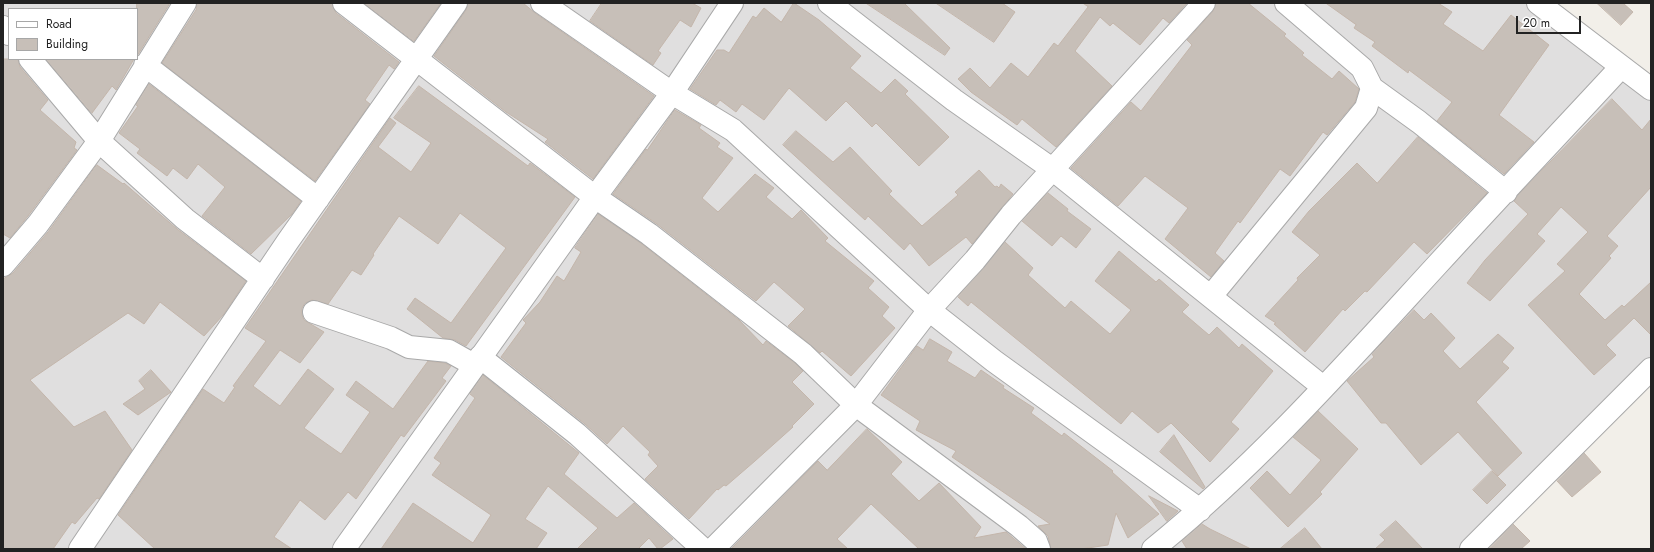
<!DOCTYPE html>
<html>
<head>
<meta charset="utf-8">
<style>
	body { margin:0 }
	#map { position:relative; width:1654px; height:552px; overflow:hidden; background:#f2efe9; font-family:Jost,sans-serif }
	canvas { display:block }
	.frame { position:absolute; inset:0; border:4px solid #222; pointer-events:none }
	.legend { position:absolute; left:8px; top:8px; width:130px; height:52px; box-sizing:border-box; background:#fff; border:1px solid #a7a7a7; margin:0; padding:5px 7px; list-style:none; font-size:12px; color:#222 }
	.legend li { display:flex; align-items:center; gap:8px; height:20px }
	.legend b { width:20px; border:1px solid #a7a7a7 }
	.scale { position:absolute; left:1516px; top:16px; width:65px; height:18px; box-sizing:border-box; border:2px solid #222; border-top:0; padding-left:5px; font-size:12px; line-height:14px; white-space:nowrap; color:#222; -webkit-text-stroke:3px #fff; paint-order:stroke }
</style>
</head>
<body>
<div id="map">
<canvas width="1654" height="552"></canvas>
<div class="frame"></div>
<ul class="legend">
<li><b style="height:5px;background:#fff"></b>Road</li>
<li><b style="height:11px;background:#c7bfb8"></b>Building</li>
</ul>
<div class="scale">20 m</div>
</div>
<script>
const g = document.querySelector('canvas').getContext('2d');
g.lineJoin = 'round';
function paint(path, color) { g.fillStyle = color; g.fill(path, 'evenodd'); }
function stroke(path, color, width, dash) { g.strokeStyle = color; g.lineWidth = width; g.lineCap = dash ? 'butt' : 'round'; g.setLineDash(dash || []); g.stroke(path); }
const residential = new Path2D(`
	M 3,3 L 1542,3 L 1651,101 L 1651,379 L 1476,549 L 3,549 ZM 9,9 L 137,9 L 137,59 L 9,59 Z`);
const building = new Path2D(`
	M 137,3 L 170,3 L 137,56 Z
	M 197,3 L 332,3 L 336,13 L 399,62 L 394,69 L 389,65 L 365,100 L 370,104 L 315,181 L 162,63 L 196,10 Z
	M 364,3 L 441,3 L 414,41 Z
	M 468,3 L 523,3 L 535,13 L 654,96 L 593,179 L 545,142 L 548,139 L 506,112 L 434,56 L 466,10 Z
	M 602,3 L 692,3 L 701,8 L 691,27 L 680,20 L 658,51 L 661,53 L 653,65 L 590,21 Z
	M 794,3 L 819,20 L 861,56 L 850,68 L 881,93 L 895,79 L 908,91 L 905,94 L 949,137 L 919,166 L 876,123 L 872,127 L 846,101 L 826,121 L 789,88 L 764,120 L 742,104 L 736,112 L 720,100 L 716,105 L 690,89 L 717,50 L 724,50 L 729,53 L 753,16 L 756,18 L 764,8 L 781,22 Z
	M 866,3 L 904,3 L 950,48 L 945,55 Z
	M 936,3 L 1002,3 L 1015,12 L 994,42 Z
	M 1083,3 L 1187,3 L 1169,23 L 1163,18 L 1140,45 L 1113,23 L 1110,26 L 1100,17 L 1075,51 L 1112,86 L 1056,147 L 1022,119 L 1017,125 L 971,92 L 958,79 L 970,68 L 990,88 L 1011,63 L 1028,77 L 1054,43 L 1058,46 L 1088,7 Z
	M 1216,3 L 1248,3 L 1286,34 L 1284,36 L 1304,53 L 1302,55 L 1332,79 L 1339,71 L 1359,89 L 1355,102 L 1327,135 L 1323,132 L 1290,176 L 1280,169 L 1240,223 L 1238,221 L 1215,253 L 1224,261 L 1211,277 L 1165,239 L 1188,208 L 1145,176 L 1118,206 L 1071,168 L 1131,102 L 1141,111 L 1192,45 L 1187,40 L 1213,11 Z
	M 1326,3 L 1438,3 L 1452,12 L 1443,24 L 1483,51 L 1511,15 L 1549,45 L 1499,115 L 1534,142 L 1504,174 L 1437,121 L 1452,102 L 1409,70 L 1408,73 L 1372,46 L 1375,42 L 1354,28 L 1356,25 Z
	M 1597,3 L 1623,3 L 1633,12 L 1621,25 Z
	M 3,59 L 18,59 L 20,67 L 48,100 L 40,110 L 76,142 L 74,148 L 77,150 L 28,216 L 10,238 L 3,234 Z
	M 46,59 L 134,59 L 116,90 L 112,86 L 92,113 Z
	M 149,84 L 301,201 L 292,214 L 251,254 L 202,216 L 225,187 L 198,164 L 187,179 L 173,168 L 167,176 L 137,153 L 140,149 L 119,133 L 138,106 L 136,105 Z
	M 419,86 L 528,166 L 530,163 L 575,197 L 466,346 L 455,340 L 443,338 L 407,309 L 415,298 L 451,323 L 506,248 L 460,213 L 438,244 L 399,216 L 373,254 L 374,255 L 361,275 L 352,270 L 328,304 L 312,300 L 305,303 L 302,308 L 302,315 L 304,320 L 324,332 L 300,363 L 280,350 L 253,386 L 280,406 L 308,369 L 334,389 L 304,428 L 341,454 L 370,412 L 346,395 L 356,381 L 393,409 L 428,361 L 445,363 L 451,366 L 442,378 L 446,381 L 404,437 L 401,435 L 356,499 L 348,492 L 325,520 L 300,500 L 274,537 L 292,549 L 155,549 L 118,515 L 203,389 L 224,403 L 235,387 L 233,386 L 266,341 L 245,328 L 390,118 L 396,123 L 378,147 L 411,172 L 431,143 L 394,118 Z
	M 1612,99 L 1642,130 L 1651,119 L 1651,187 L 1607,236 L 1618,246 L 1609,256 L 1611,258 L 1579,294 L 1605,320 L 1622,305 L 1624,307 L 1651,282 L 1651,335 L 1634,318 L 1606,345 L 1616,355 L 1594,375 L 1528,305 L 1565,271 L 1557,264 L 1588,232 L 1561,207 L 1537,234 L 1545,241 L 1490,301 L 1467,283 L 1485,260 L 1528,214 L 1514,201 L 1517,196 Z
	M 675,110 L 701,125 L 699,128 L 720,143 L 717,147 L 733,158 L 702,198 L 718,212 L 755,174 L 774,188 L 766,197 L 792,219 L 801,210 L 828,238 L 825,241 L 874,281 L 868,288 L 889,307 L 882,316 L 895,328 L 851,376 L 822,351 L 820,353 L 788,326 L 805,309 L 774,282 L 756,301 L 657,224 L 613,194 L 646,149 L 647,150 Z
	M 796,131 L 833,162 L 850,147 L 892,191 L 889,194 L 922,226 L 958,195 L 955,192 L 979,170 L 995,187 L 997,186 L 999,188 L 1001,184 L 1013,194 L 972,244 L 966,237 L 929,266 L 910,243 L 904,250 L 868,216 L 865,220 L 783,145 Z
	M 1418,137 L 1487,193 L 1427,254 L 1414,242 L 1367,292 L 1365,291 L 1345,311 L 1343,309 L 1305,352 L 1274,324 L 1276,323 L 1265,316 L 1298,280 L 1297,278 L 1320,255 L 1292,232 L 1309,211 L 1357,163 L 1377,183 Z
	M 97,165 L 123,184 L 124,183 L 177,229 L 246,281 L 224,314 L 204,336 L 160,302 L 144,324 L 128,313 L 30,380 L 74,427 L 105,411 L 132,450 L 99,499 L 97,498 L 75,524 L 72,522 L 53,549 L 3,549 L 3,279 L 13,273 L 48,232 Z
	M 1048,193 L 1068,209 L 1067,211 L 1091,229 L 1076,248 L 1061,236 L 1052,246 L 1022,221 Z
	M 598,214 L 642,244 L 739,320 L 763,345 L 766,341 L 795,363 L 803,371 L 792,382 L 814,404 L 792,426 L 793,427 L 755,461 L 726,486 L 724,485 L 718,490 L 717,489 L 689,519 L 645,479 L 658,466 L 648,455 L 650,452 L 623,426 L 607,444 L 585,424 L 501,357 L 526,323 L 523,320 L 540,302 L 557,276 L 564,281 L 581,252 L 575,248 Z
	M 1005,242 L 1033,268 L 1028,275 L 1065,308 L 1071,301 L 1110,334 L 1131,310 L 1095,281 L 1119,251 L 1156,282 L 1159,279 L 1189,305 L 1182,312 L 1209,335 L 1217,327 L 1239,348 L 1242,344 L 1273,371 L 1231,422 L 1239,429 L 1210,462 L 1171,423 L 1158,433 L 1132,411 L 1121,424 L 971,302 L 968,306 L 958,297 Z
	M 1414,310 L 1424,320 L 1431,313 L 1455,338 L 1443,351 L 1460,369 L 1498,334 L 1514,348 L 1502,362 L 1509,368 L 1476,402 L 1522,453 L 1498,476 L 1458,432 L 1421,465 L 1386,423 L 1381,423 L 1347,381 L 1374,357 L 1372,354 Z
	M 930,339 L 952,352 L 947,361 L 975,378 L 981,370 L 1004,386 L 1003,388 L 1034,408 L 1031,413 L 1062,436 L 1064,433 L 1113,471 L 1112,472 L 1159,514 L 1128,538 L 1116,513 L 1108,545 L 1081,549 L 1051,549 L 1048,536 L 1038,526 L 1050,524 L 952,457 L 956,451 L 916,430 L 920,421 L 881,395 L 917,346 L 923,350 Z
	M 151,370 L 171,392 L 138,415 L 123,404 L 145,389 L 139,381 Z
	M 483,375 L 579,453 L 564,474 L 617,518 L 634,503 L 673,539 L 660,549 L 658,549 L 649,538 L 638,549 L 577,549 L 598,528 L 548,486 L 525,519 L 547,533 L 536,549 L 381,549 L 413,503 L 473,543 L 491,515 L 432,475 L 441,463 L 434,458 L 475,398 L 470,394 Z
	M 1318,411 L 1358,449 L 1320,492 L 1322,494 L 1288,527 L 1250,488 L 1267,471 L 1290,495 L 1321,460 L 1293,437 Z
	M 867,429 L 902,462 L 891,474 L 919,501 L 939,483 L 981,527 L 974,538 L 1006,532 L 1026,549 L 919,549 L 871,504 L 837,539 L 848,549 L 731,549 L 818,461 L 827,470 Z
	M 1174,435 L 1205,487 L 1203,489 L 1160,452 Z
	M 1584,453 L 1601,472 L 1572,497 L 1557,481 Z
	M 1492,471 L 1506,485 L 1487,504 L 1473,490 Z
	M 1149,496 L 1178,511 L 1167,521 Z
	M 1396,521 L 1423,549 L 1375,549 L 1385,540 L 1380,535 Z
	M 1202,524 L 1210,529 L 1251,549 L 1187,549 L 1182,541 Z
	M 1513,524 L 1530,541 L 1521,549 L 1489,549 Z
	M 1305,528 L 1322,549 L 1280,549 Z`);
const minor = new Path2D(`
	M 344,3 L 595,197 L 649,234 L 803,354 L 856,405 L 1019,526 L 1036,541 L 1039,549
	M 542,3 L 672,93 L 733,130 L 929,310 L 994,361 L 1200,510
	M 829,3 L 954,100 L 1052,169 L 1323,387
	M 3,27 L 9,34
	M 30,59 L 99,141 L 185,219 L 263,279
	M 145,65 L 318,199
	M 1372,88 L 1419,122 L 1506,192
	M 3,265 L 38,224 L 99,141 L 185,3
	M 1211,296 L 1366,108 L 1372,88 L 1362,68 L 1286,3
	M 314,312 L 391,338 L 409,347 L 449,351 L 474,365
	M 480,357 L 577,434 L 703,549
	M 80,549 L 288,241 L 456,3
	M 713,549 L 856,405 L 929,310 L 975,260 L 1011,215 L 1204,3
	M 1153,549 C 1257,465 1347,363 1437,265 C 1498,198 1560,133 1621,67
	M 1471,549 L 1651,369`);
const tertiary = new Path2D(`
	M 1538,3 L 1651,89
	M 344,549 L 595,197 L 672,93 L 732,3`);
paint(residential, '#e0dfdf');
paint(building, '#c7bfb8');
stroke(building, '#c4b6ab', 1);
stroke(minor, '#a9a9a9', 24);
stroke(tertiary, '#a9a9a9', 24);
stroke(minor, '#fff', 22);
stroke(tertiary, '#fff', 22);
</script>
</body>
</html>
